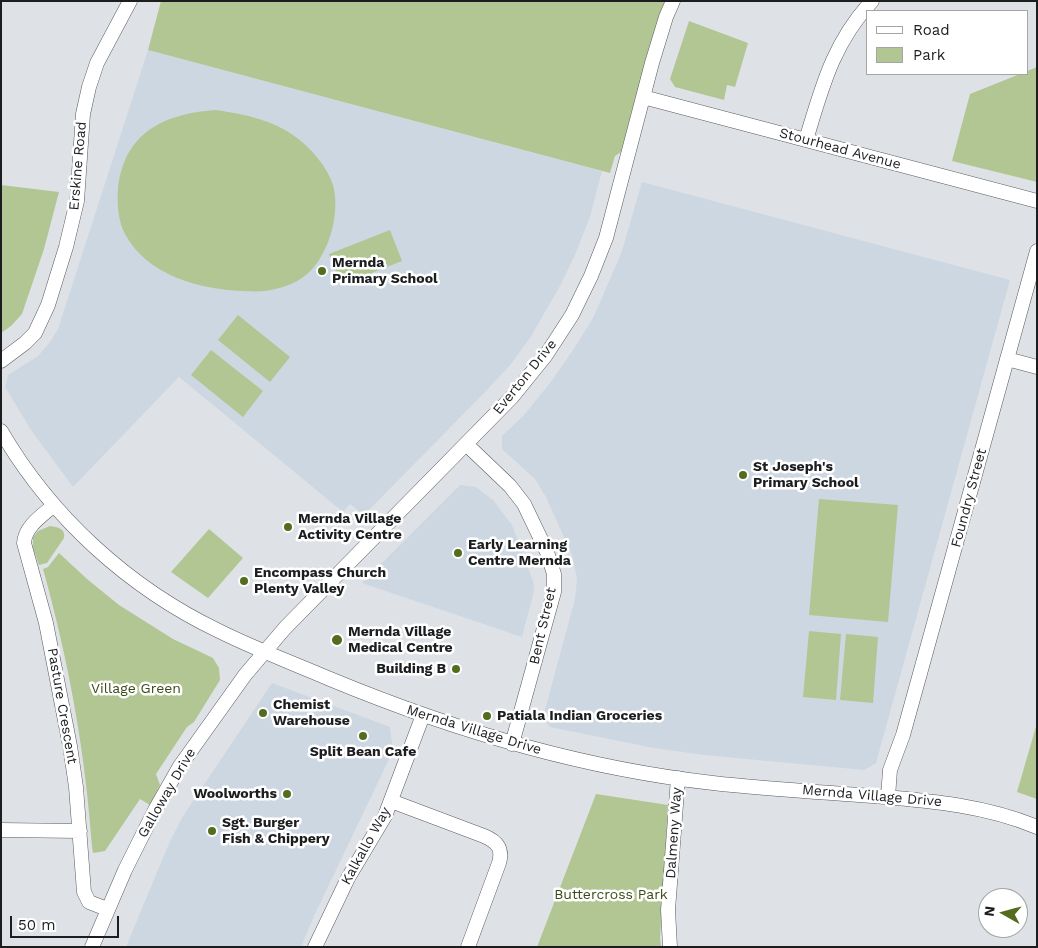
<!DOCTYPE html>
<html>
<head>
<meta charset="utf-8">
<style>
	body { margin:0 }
	#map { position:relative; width:1038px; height:948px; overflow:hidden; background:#dee2e6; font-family:"Work Sans",sans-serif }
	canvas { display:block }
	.frame { position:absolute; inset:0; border:2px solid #1c1d1f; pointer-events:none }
	.legend { position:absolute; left:866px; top:10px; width:162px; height:65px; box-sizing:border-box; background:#fff; border:1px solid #a4a5a5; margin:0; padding:6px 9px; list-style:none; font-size:15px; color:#1c1d1f }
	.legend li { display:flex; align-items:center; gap:10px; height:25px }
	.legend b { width:25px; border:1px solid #a4a5a5 }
	.north { position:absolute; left:978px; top:888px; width:50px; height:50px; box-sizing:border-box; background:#fff; border:1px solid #a4a5a5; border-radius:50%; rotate:277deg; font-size:14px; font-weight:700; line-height:20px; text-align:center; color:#1c1d1f }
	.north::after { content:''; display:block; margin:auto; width:18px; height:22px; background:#536c1d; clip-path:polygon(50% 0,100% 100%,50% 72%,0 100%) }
	.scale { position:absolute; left:10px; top:916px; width:109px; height:22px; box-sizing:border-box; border:2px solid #1c1d1f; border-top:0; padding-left:6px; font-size:15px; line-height:18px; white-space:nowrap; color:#1c1d1f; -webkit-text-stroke:4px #fff; paint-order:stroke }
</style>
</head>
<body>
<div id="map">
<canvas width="1038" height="948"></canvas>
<div class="frame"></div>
<ul class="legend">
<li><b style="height:6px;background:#fff"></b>Road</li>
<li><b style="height:14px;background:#b2c693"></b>Park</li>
</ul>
<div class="north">N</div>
<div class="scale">50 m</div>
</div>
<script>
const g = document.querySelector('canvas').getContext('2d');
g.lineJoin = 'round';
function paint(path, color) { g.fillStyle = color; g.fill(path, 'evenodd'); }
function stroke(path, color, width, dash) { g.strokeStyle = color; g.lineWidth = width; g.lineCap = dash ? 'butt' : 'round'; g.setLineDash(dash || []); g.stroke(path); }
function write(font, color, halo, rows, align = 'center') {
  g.font = font + ' "Work Sans",sans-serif'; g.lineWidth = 5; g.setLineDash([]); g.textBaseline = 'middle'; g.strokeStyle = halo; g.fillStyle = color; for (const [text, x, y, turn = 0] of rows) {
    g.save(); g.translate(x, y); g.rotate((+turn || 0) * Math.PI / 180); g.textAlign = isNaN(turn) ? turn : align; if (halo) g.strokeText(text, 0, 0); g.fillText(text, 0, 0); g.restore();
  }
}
const built = new Path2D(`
	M 148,50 L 602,171 L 590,217 L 574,257 L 560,286 L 530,338 L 511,364 L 488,389 L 364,515 L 350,504 L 343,512 L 179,377 L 73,487 L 31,430 L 5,387 L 8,375 L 38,356 L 50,342 L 58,329 Z
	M 642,182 L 1010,280 L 876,763 L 864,770 L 704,755 L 654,748 L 550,727 L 543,717 L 575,599 L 577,578 L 572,555 L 546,497 L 535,479 L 502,449 L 502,436 L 524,415 L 550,383 L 573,350 L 593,318 L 621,254 Z
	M 460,485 L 476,487 L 493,500 L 512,525 L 533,581 L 534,591 L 522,637 L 362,583 Z
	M 272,683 L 390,727 L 393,751 L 314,916 L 301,947 L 126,947 L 170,841 L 183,816 Z`);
const green = new Path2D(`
	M 161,1 L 665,1 L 648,51 L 621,152 L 615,156 L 610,173 L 148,50 Z
	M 689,21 L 748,43 L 735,87 L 727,85 L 724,100 L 675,87 L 670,79 Z
	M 1037,67 L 1037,182 L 952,161 L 970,94 L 1020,74 L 1027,74 L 1027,71 Z
	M 215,110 C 246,114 278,121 302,142 C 314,152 328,169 333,185 C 340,211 331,246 314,267 C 302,282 282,289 264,291 C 257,292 249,291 242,291 C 198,289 147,275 125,234 C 118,221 117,204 118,189 C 124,133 163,114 215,110 Z
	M 1,185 L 59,192 L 44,249 L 22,314 L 11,326 L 1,333 Z
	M 390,230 L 402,261 L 341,285 L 329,254 Z
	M 238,315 L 290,357 L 270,382 L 218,340 Z
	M 211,350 L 263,391 L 243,417 L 191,375 Z
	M 819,499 L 898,505 L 888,622 L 809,615 Z
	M 50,526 C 58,527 66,529 64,538 L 47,563 L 39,565 L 33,548 L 33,537 L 38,531 Z
	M 209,529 L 243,558 L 208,598 L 171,572 Z
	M 59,553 L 87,579 L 119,605 L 173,639 L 213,658 L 219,668 L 220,680 L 194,722 L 187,727 L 156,774 L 160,785 L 150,805 L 140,799 L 105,851 L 93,853 L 92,847 C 85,750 69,663 43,569 L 48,567 Z
	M 809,631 L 841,634 L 836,700 L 803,697 Z
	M 846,634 L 878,637 L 873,703 L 840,700 Z
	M 1037,723 L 1037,799 L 1017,792 Z
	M 596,794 L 668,805 L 660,938 L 661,947 L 537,947 Z`);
const minor = new Path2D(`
	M 643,97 L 1037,201
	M 806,140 C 822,87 833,43 872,1
	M 1007,359 L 1037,367
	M 1,361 L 25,343 L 35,333 L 48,305 L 66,247 L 77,201 L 83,114 L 89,87 L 97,63 L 130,1
	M 1,431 C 51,517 129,588 219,631 C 255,649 293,663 330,679 C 453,730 579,768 713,783 C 766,789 820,792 873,796 C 930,801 984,805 1037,827
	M 466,444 L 510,486 L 524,504 L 547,552 L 554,574 L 554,592 L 512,744
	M 54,505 C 43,515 25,526 24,543 L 46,623 L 70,746 L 76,787 L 84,892 L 89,902 L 107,909
	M 888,797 L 890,770 L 903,735 L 1037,251
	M 391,801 L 484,836 C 498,842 503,849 499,863 L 468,947
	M 1,830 L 80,831
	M 92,947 L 125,870 L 155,810 L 180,766 L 245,675 L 285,628 L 512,397 L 546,355 L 572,315 L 591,276 L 606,238 L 652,63 L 666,17 L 673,1
	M 315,947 L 348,878 L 385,816 L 423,715
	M 670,947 L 668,910 L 678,778`);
const markers = [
	[322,271,5,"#536c1d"],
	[743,475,5,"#536c1d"],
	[288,527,5,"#536c1d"],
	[458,553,5,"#536c1d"],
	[244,581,5,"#536c1d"],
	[337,640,6,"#536c1d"],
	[456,669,5,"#536c1d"],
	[263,713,5,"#536c1d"],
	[487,716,5,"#536c1d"],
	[363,736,5,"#536c1d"],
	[287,794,5,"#536c1d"],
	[212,831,5,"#536c1d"]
];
const streetNames = [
	["Stourhead Avenue",840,149,15],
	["Erskine Road",78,166,-85],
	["Everton Drive",525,377,-51],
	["Foundry Street",969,498,-75],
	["Bent Street",543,626,-77],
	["Pasture Crescent",62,706,80],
	["Mernda Village Drive",474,730,17],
	["Galloway Drive",167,793,-60],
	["Mernda Village Drive",872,796,5],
	["Dalmeny Way",674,833,-86],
	["Kalkallo Way",366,846,-61]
];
const poiNames = [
	["Mernda",332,263],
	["Primary School",332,279],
	["St Joseph's",753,467],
	["Primary School",753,483],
	["Mernda Village",298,519],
	["Activity Centre",298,535],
	["Early Learning",468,545],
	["Centre Mernda",468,561],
	["Encompass Church",254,573],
	["Plenty Valley",254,589],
	["Mernda Village",348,632],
	["Medical Centre",348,648],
	["Building B",446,669,"right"],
	["Chemist",273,705],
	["Warehouse",273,721],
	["Patiala Indian Groceries",497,716],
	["Split Bean Cafe",363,752,"center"],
	["Woolworths",277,794,"right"],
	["Sgt. Burger",222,823],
	["Fish & Chippery",222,839]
];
const parkNames = [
	["Village Green",136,689],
	["Buttercross Park",611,895]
];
paint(built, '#cdd7e1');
paint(green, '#b2c693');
stroke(minor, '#585b5f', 15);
stroke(minor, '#fff', 14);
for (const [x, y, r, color] of markers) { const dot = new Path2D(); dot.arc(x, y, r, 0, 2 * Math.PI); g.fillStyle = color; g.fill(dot); stroke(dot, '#fff', 2); }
write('14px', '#1c1d1f', '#fff', streetNames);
write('bold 14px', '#1c1d1f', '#fff', poiNames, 'left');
write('14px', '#394a16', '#fff', parkNames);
</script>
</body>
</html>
